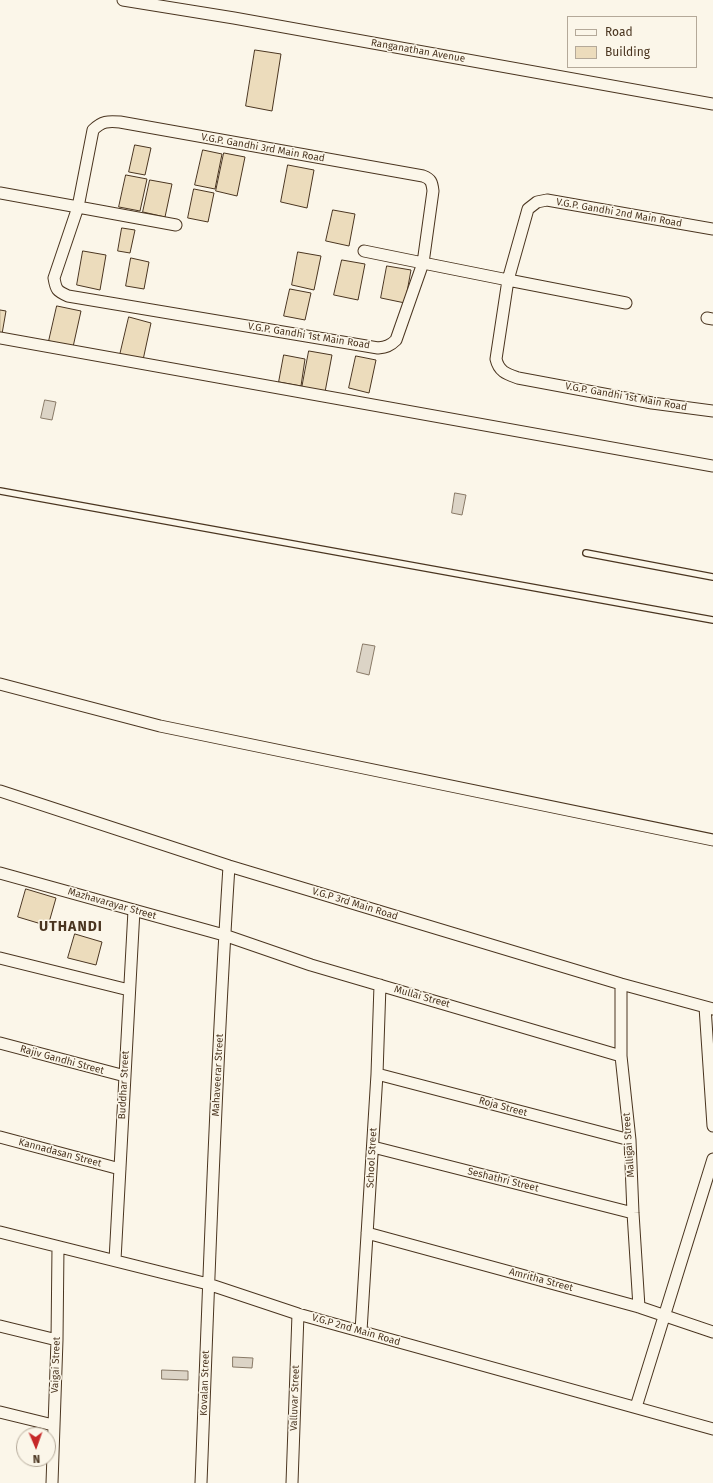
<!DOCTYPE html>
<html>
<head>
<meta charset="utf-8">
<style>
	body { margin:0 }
	#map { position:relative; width:713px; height:1483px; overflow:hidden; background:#fbf6e9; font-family:"Fira Sans",sans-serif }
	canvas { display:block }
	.legend { position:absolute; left:567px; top:16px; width:130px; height:52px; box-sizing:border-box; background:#fbf6e9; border:1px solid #b4a999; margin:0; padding:5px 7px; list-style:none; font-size:12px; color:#4a3520 }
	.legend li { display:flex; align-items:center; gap:8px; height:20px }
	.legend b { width:20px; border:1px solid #b4a999 }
	.north { position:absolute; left:16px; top:1427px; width:40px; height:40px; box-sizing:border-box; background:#fbf6e9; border:1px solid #b4a999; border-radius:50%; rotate:178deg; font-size:11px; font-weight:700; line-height:16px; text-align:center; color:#4a3520 }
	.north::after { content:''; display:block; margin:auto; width:14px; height:18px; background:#c62828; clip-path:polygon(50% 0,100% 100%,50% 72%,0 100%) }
</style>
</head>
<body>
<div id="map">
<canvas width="713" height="1483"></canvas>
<ul class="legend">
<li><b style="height:5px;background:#fbf6e9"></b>Road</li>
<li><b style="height:11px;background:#ecdcbc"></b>Building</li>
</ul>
<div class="north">N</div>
</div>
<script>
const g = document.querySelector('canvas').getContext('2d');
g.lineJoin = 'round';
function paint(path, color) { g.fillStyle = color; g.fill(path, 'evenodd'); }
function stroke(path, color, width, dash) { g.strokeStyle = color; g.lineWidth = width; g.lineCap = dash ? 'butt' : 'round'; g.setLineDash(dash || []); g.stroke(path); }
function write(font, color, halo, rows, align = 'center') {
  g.font = font + ' "Fira Sans",sans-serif'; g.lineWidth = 3; g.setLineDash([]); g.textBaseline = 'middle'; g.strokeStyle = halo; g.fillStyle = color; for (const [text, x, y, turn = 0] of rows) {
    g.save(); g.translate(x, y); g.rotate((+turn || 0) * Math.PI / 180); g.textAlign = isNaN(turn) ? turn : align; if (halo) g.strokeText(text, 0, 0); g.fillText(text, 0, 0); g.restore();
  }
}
const water = new Path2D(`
	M 45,400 L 56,402 L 52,420 L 41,418 Z
	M 455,493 L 466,495 L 462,515 L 452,513 Z
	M 363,644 L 375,646 L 369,675 L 357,672 Z
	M 233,1357 L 253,1358 L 252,1368 L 233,1367 Z
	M 162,1370 L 188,1371 L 188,1380 L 162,1379 Z`);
const building = new Path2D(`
	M 255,50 L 281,54 L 272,111 L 246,106 Z
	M 135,145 L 151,148 L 145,175 L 129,172 Z
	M 203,150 L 222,154 L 215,189 L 195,185 Z
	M 224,153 L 245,157 L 237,196 L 216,191 Z
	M 288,165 L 314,170 L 307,208 L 281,202 Z
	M 126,175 L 147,179 L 140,211 L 119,207 Z
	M 150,180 L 172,184 L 165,217 L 143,212 Z
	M 194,189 L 214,193 L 208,222 L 188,218 Z
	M 333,210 L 355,214 L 349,246 L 326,241 Z
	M 122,228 L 135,230 L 130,253 L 118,251 Z
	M 83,251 L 106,255 L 100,290 L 77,285 Z
	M 298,252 L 321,256 L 314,290 L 292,285 Z
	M 131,258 L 149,262 L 144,289 L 126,286 Z
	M 342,260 L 365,264 L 358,300 L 334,295 Z
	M 387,266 L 411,270 L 405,303 L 381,298 Z
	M 290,289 L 311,293 L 305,320 L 284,316 Z
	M 57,306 L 81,311 L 73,347 L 49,341 Z
	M 0,310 L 6,311 L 2,334 L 0,333 Z
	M 129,317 L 151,323 L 143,360 L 120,355 Z
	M 309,351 L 332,355 L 325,392 L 302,388 Z
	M 284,355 L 305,359 L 301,386 L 279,382 Z
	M 356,356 L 376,360 L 369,393 L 349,388 Z
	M 26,889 L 56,898 L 48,926 L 18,917 Z
	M 75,934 L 102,942 L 96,965 L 68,958 Z`);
const lane = new Path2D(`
	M 0,491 L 713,620
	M 586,553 L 713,577`);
const street = new Path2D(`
	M 123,0 L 234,18 L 713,104
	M 0,193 L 78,207 L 54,278 C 56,290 57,291 68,296 L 378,348 C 386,347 390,346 396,340 L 423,263 L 508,280 L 496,359 C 499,372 507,374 518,378 L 652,403 L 713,411
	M 176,225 L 78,207 L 93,130 C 102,121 108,121 120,122 L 423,176 C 431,179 432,182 433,191 L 423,263 L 364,251
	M 626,303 L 508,280 L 528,209 L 537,202 L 547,200 L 713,229
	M 707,318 L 713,319
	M 0,338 L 713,466
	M 0,684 L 160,726 L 713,840
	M 0,791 L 229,866 L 621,984 L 713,1009
	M 0,873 L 224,935 L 311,965 L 621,1056
	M 0,958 L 129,990
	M 621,984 L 621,1056 L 630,1140 L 633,1213 L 639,1307
	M 705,1007 L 713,1126
	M 0,1043 L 125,1076
	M 377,1074 L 630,1140
	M 0,1137 L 120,1169
	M 373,1147 L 633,1213
	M 0,1232 L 208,1284 L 298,1314 L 713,1429
	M 367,1233 L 639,1307 L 713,1332
	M 115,1260 L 134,910
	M 0,1326 L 57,1340
	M 361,1331 L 377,1074 L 380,985
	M 636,1407 L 713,1159
	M 0,1412 L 53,1425
	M 52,1483 L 57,1340 L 58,1247
	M 201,1483 C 209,1277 216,1072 229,866
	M 292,1483 L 298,1314`);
const streetNames = [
	["Ranganathan Avenue",418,51,10],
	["V.G.P. Gandhi 3rd Main Road",263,148,10],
	["V.G.P. Gandhi 2nd Main Road",619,213,10],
	["V.G.P. Gandhi 1st Main Road",309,336,9],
	["V.G.P. Gandhi 1st Main Road",626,397,10],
	["Mazhavarayar Street",112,904,16],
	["V.G.P 3rd Main Road",355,904,17],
	["Mullai Street",422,997,16],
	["Rajiv Gandhi Street",62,1060,15],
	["Mahaveerar Street",218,1075,-87],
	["Buddhar Street",124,1085,-87],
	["Roja Street",503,1107,15],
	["Malligai Street",629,1145,-94],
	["Kannadasan Street",60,1153,15],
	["School Street",372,1158,-87],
	["Seshathri Street",503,1180,14],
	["Amritha Street",541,1280,15],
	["V.G.P 2nd Main Road",356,1330,16],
	["Vaigai Street",56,1365,-88],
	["Kovalan Street",205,1383,-88],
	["Valluvar Street",295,1398,-88]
];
const districtNames = [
	["UTHANDI",71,927]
];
paint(water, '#dcd4c6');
stroke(water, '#887966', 1);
paint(building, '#ecdcbc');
stroke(building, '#4a3520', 1);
stroke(lane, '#4a3520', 8);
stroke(street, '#4a3520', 13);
stroke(lane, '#fbf6e9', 5.5);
stroke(street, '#fbf6e9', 11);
write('10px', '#4a3520', '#fbf6e9', streetNames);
g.letterSpacing = '1px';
write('bold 14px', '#4a3520', '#fbf6e9', districtNames);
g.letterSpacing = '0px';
</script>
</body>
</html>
